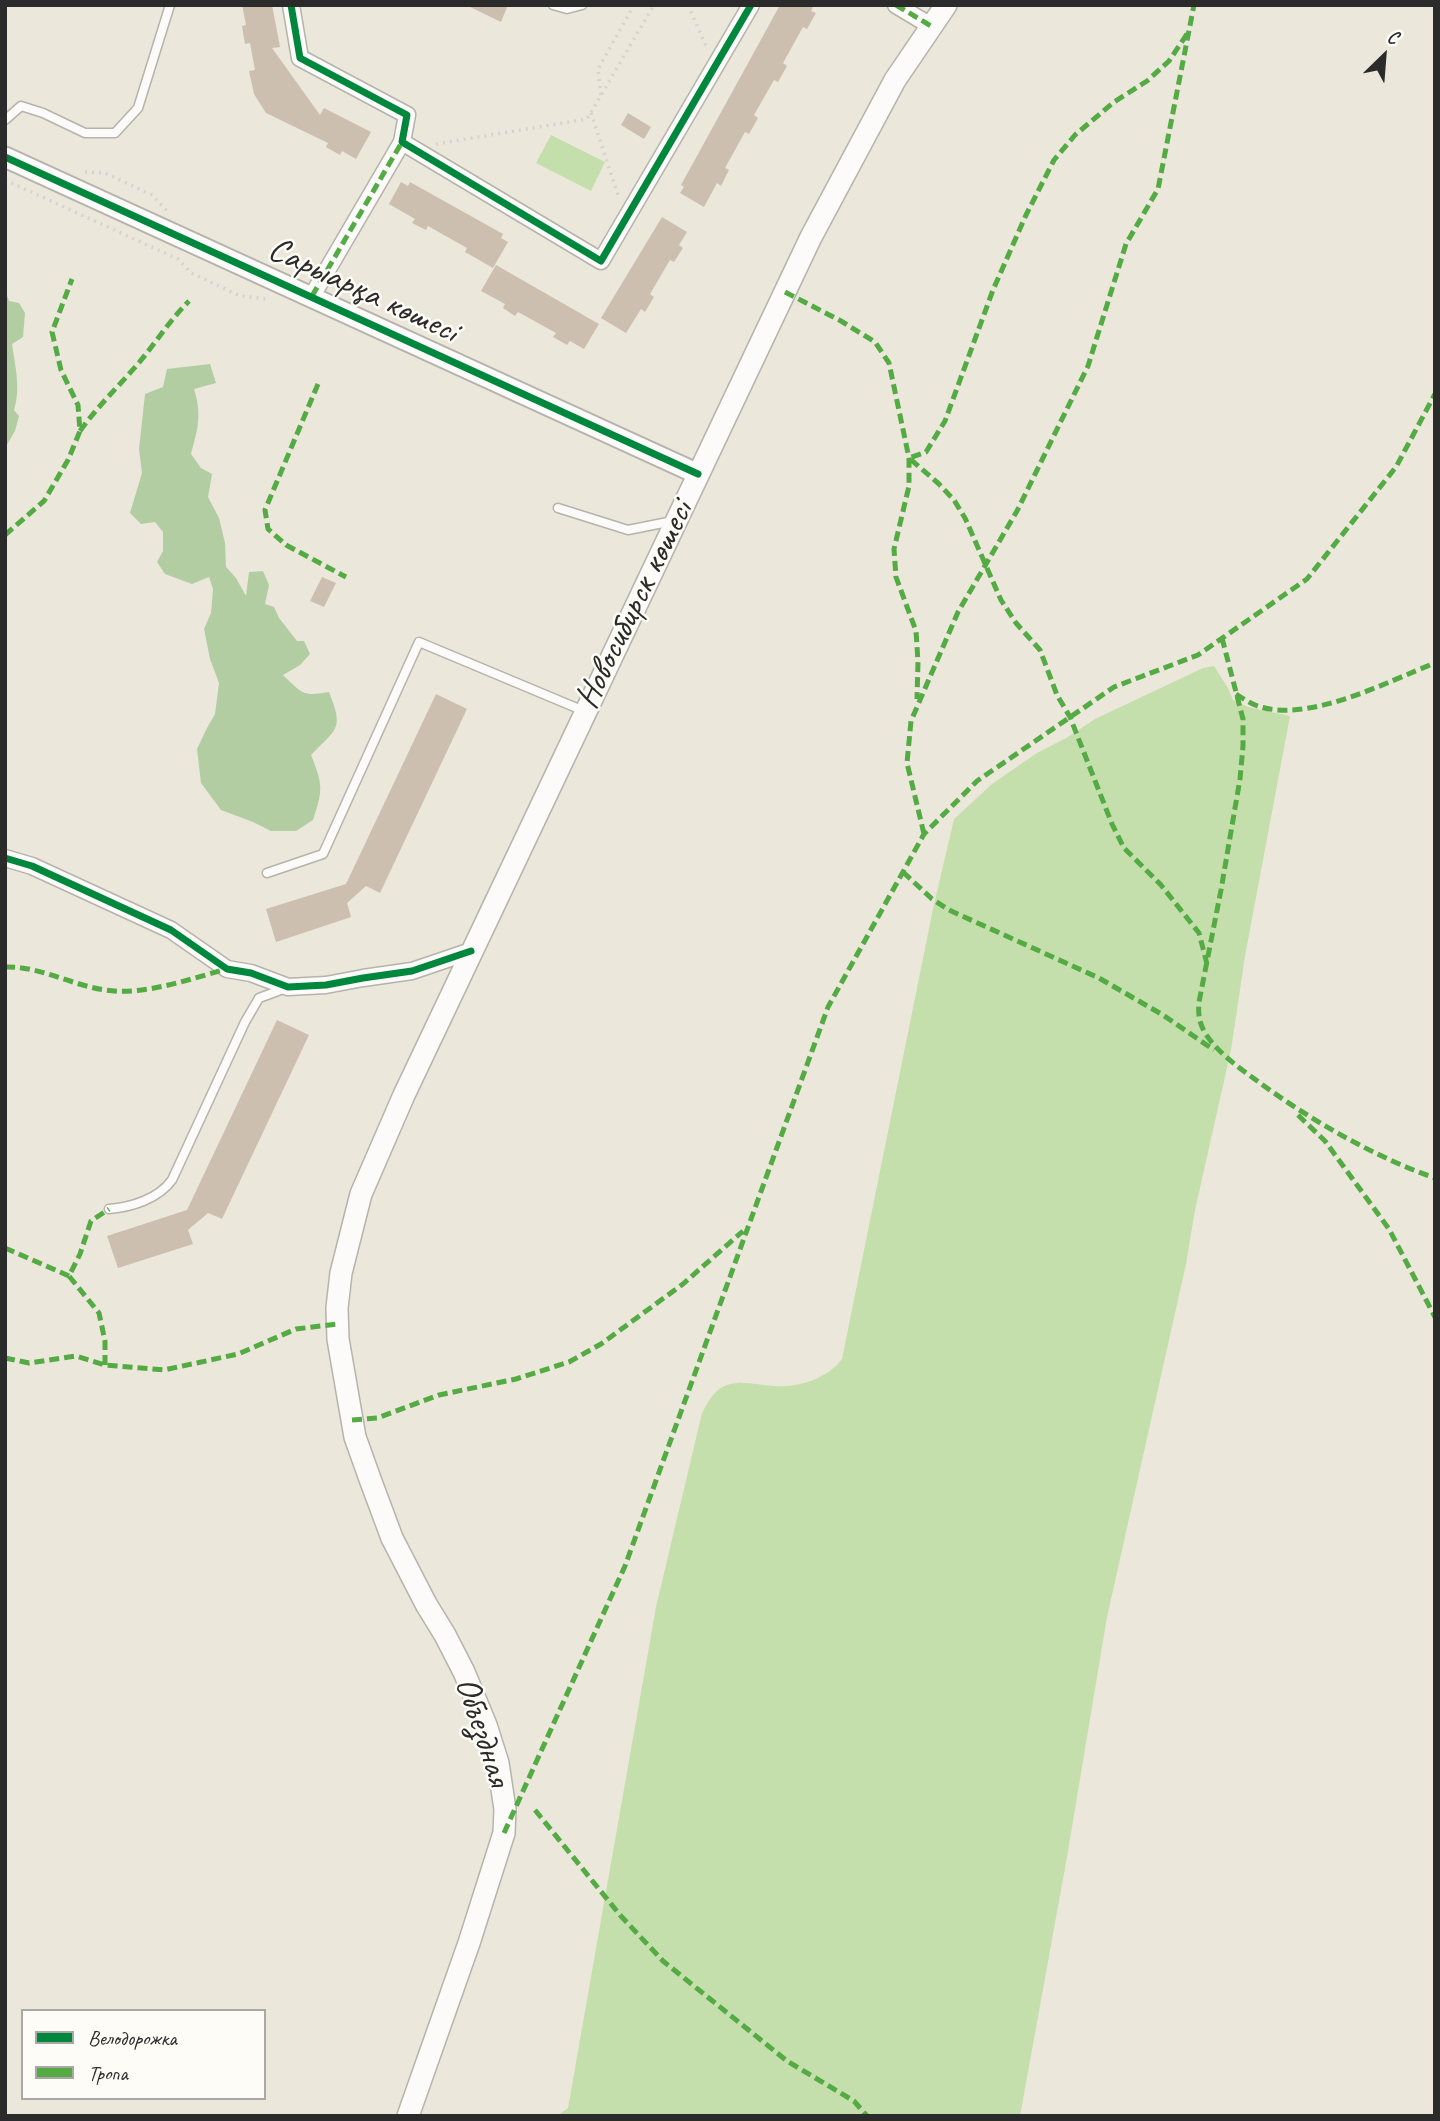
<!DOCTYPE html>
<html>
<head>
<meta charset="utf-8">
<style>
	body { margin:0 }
	#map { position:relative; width:1440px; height:2121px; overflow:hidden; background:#ebe7da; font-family:Caveat,sans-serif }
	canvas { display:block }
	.frame { position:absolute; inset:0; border:7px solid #2b2b2b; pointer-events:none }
	.legend { position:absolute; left:21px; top:2009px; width:245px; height:91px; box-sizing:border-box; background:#fdfcf7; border:2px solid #a9a8a5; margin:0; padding:9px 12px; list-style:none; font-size:21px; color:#2b2b2b }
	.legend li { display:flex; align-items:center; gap:14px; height:35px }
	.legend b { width:35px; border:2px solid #a9a8a5 }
	.north { position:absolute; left:1349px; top:21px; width:70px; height:70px; -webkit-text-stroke:5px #fdfcf7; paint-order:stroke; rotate:25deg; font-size:19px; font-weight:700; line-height:28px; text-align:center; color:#2b2b2b }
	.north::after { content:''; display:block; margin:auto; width:24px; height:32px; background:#2b2b2b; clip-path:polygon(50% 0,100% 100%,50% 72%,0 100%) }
</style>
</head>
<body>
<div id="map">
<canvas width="1440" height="2121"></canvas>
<div class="frame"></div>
<ul class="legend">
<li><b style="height:9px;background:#00873e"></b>Велодорожка</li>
<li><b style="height:9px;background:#54ab44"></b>Тропа</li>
</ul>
<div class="north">С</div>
</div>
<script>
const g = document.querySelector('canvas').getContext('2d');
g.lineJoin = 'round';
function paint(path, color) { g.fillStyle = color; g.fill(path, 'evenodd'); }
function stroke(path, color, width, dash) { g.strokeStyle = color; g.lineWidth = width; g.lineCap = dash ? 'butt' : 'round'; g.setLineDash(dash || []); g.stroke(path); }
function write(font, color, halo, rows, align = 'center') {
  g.font = font + ' Caveat,sans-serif'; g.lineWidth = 5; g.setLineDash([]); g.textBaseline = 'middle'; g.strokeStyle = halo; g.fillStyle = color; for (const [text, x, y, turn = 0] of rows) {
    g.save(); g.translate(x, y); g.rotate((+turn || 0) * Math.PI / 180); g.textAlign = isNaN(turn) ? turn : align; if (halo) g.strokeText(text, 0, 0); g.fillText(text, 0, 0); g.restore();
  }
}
const green = new Path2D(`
	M 551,135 L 605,162 L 591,191 L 536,163 Z
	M 1214,666 L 1228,688 L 1233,700 L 1248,707 L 1290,716 L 1245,956 L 1231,1050 L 1195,1210 L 1186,1264 L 1107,1617 L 1067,1857 L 1020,2116 L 557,2116 L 568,2108 L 656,1607 L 702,1413 C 706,1406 710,1397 717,1391 C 733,1377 755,1385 774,1386 C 798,1388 827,1379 842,1359 L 933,909 L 954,819 L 992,784 L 1037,753 L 1068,737 L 1095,719 L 1203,668 Z`);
const forest = new Path2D(`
	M 5,290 L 9,301 L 19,303 L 25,313 L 23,337 L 12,344 C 15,366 21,388 14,410 L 19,416 L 15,431 L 5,448 Z
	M 210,364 L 216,383 L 194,389 C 202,414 198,429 191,454 L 201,468 L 212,474 L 208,497 L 219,518 L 225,543 L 226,567 L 236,578 L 246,596 L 249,572 L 263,571 L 269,585 L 265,604 L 274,607 L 279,618 L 297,641 L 304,641 L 310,654 L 300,665 L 283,675 C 302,693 302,697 329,692 C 344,730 337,728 311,755 C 323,785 323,790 313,820 L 296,831 L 271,831 L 253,822 L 221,810 L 201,783 L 197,749 L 207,728 L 215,714 L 219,683 L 210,659 L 204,629 L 211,613 L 213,589 L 209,577 L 192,584 L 165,574 L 157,562 L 163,551 L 163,532 L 155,522 L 141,524 L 130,513 L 142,473 L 139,449 L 145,394 L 163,387 L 167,369 Z`);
const building = new Path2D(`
	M 242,5 L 272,5 L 280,47 L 272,48 L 320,115 L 324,108 L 371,132 L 356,159 L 342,151 L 340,155 L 326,147 L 328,143 L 266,113 L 254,94 L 249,71 L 255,70 L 250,43 L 245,44 L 242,26 L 246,25 Z
	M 466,5 L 508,5 L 501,22 Z
	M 780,5 L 814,5 L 811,11 L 816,13 L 807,29 L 803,27 L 783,63 L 787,66 L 778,82 L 774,80 L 754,115 L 758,118 L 749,134 L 745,132 L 725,168 L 729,170 L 721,186 L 717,183 L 704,207 L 680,193 L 684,187 L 681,185 Z
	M 628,113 L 651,127 L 644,139 L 621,125 Z
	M 401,182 L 408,186 L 410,182 L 503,234 L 501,238 L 508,242 L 493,268 L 465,252 L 467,248 L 428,226 L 426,230 L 412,223 L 415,219 L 389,204 Z
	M 662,217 L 687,232 L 679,245 L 683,248 L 674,262 L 670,260 L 650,294 L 654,297 L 645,312 L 641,309 L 626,333 L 601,318 Z
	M 496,265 L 599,324 L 584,349 L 570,341 L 567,345 L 553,337 L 556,333 L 518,312 L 515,316 L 503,308 L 505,304 L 481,291 Z
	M 322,577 L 336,583 L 324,607 L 310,601 Z
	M 436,694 L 467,709 L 380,893 L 366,886 L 347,903 L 351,917 L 276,942 L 266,909 L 346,884 Z
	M 277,1020 L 309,1035 L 222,1219 L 208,1213 L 188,1230 L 193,1244 L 118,1268 L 107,1236 L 187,1210 Z`);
const path = new Path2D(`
	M 688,5 L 707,48
	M 601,95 L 598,69 L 634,5
	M 591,113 L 619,198
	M 436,144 L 587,119 L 654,5
	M 85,172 L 105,173 L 152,195 L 167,211
	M 5,180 L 178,259 L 191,273 L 240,296 L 268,299`);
const service = new Path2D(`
	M 553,5 L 567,9 L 582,5
	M 5,120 L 21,106 L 43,113 L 85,133 L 115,133 L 138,108 L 170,5
	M 558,508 L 628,530 L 673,521
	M 267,873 L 323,854 L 419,642 L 584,711
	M 109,1209 C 132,1207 158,1199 172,1180 L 245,1022 L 259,998 L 286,988`);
const minor = new Path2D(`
	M 291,5 L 300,58 L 407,115 L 402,142 L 601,261 L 751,5
	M 896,5 L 931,26
	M 312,296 L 402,142
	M 5,858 L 32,866 L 171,930 L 227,969 L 251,973 L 288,987 L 326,985 L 363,978 L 412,971 L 471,951`);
const tertiary = new Path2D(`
	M 5,157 L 698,474`);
const secondary = new Path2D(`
	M 408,2116 L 469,1943 L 504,1833 L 505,1809 L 498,1763 L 486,1725 L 464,1672 L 445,1635 L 426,1604 L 392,1538 L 370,1479 L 355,1437 L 338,1339 L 337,1308 L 341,1273 L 361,1194 L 404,1095 L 811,237 L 895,80 L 946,5`);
const quiet = new Path2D(`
	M 896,5 L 931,26
	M 1187,34 L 1169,61 L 1147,81 L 1114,102 L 1075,135 L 1054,160 L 1026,215 L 993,290 L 945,421 L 926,452 L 909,458 L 939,484 L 954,500 L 965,518 L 1001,600 L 1016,623 L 1040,650 L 1057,695 L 1070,717 L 1112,824 L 1124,848 L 1161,885 L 1199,933 L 1207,964
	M 785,292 L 841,321 L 875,342 L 889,363 L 909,458 L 909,486 L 894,549 L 896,577 L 916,631 L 918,662 L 917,699
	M 312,296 L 402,142
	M 318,384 L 265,510 L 268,529 L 286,545 L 346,577
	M 80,431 C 97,407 118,387 137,365 C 155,344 169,321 189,301
	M 5,535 L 44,501 L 68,460 L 80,431 L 78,405 L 61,370 L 52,332 L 72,279
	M 1222,638 L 1243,719 L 1243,746 L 1240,779 L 1221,890 L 1199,1002 C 1198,1014 1199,1022 1205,1033 C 1217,1052 1238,1067 1256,1080 C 1307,1118 1374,1157 1435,1178
	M 1236,694 C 1242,698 1248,702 1255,705 C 1306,725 1386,682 1435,663
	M 924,834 L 907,763 L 911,721 L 958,612 L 1017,511 L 1088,366 L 1126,244 L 1158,189 L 1194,5
	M 903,872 L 932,899 L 949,910 L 1099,978 L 1163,1015 L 1214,1050
	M 5,967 C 40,966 71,985 105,990 C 144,996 189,979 227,969
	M 1298,1115 L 1325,1141 L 1389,1229 L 1435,1317
	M 5,1248 L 69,1276
	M 5,1358 L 29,1363 L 76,1356 L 105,1365 L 164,1370 L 238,1354 L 296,1329 L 338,1324
	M 105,1365 L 105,1341 L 99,1313 L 69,1276 L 80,1254 L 91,1221 L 109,1209
	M 352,1420 L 377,1418 L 439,1395 L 516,1379 L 569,1362 L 601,1344 L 683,1284 L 743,1231
	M 535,1810 L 620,1915 L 663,1961 L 787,2061 L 854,2101 L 867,2116
	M 504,1833 L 625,1566 L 828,1007 L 924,834 L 977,781 L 1114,687 L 1198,655 L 1307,579 L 1396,467 L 1435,394`);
const cycleway = new Path2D(`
	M 291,5 L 300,58 L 407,115 L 402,142 L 601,261 L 751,5
	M 5,157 L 698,474
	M 5,858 L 32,866 L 171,930 L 227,969 L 251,973 L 288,987 L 326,985 L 363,978 L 412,971 L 471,951`);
const streetNames = [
	["Сарыарқа көшесі",363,291,25],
	["Новосибирск көшесі",635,605,-64],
	["Объездная",482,1732,72]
];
paint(green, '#c5dfac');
paint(forest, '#b2cda2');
paint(building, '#cdbfaf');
stroke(service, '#b5b3ab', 11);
stroke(minor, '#b5b3ab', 19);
stroke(tertiary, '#b5b3ab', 23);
stroke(secondary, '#b5b3ab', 24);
stroke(path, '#d4d3d0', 3.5, [2, 5]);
stroke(service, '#fcfbf9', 8);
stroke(minor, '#fcfbf9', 16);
stroke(tertiary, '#fcfbf9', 19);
stroke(secondary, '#fcfbf9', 21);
stroke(quiet, '#54ab44', 5, [10, 5]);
stroke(cycleway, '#00873e', 7);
write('35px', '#2b2b2b', '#fdfcf7', streetNames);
</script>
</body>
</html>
